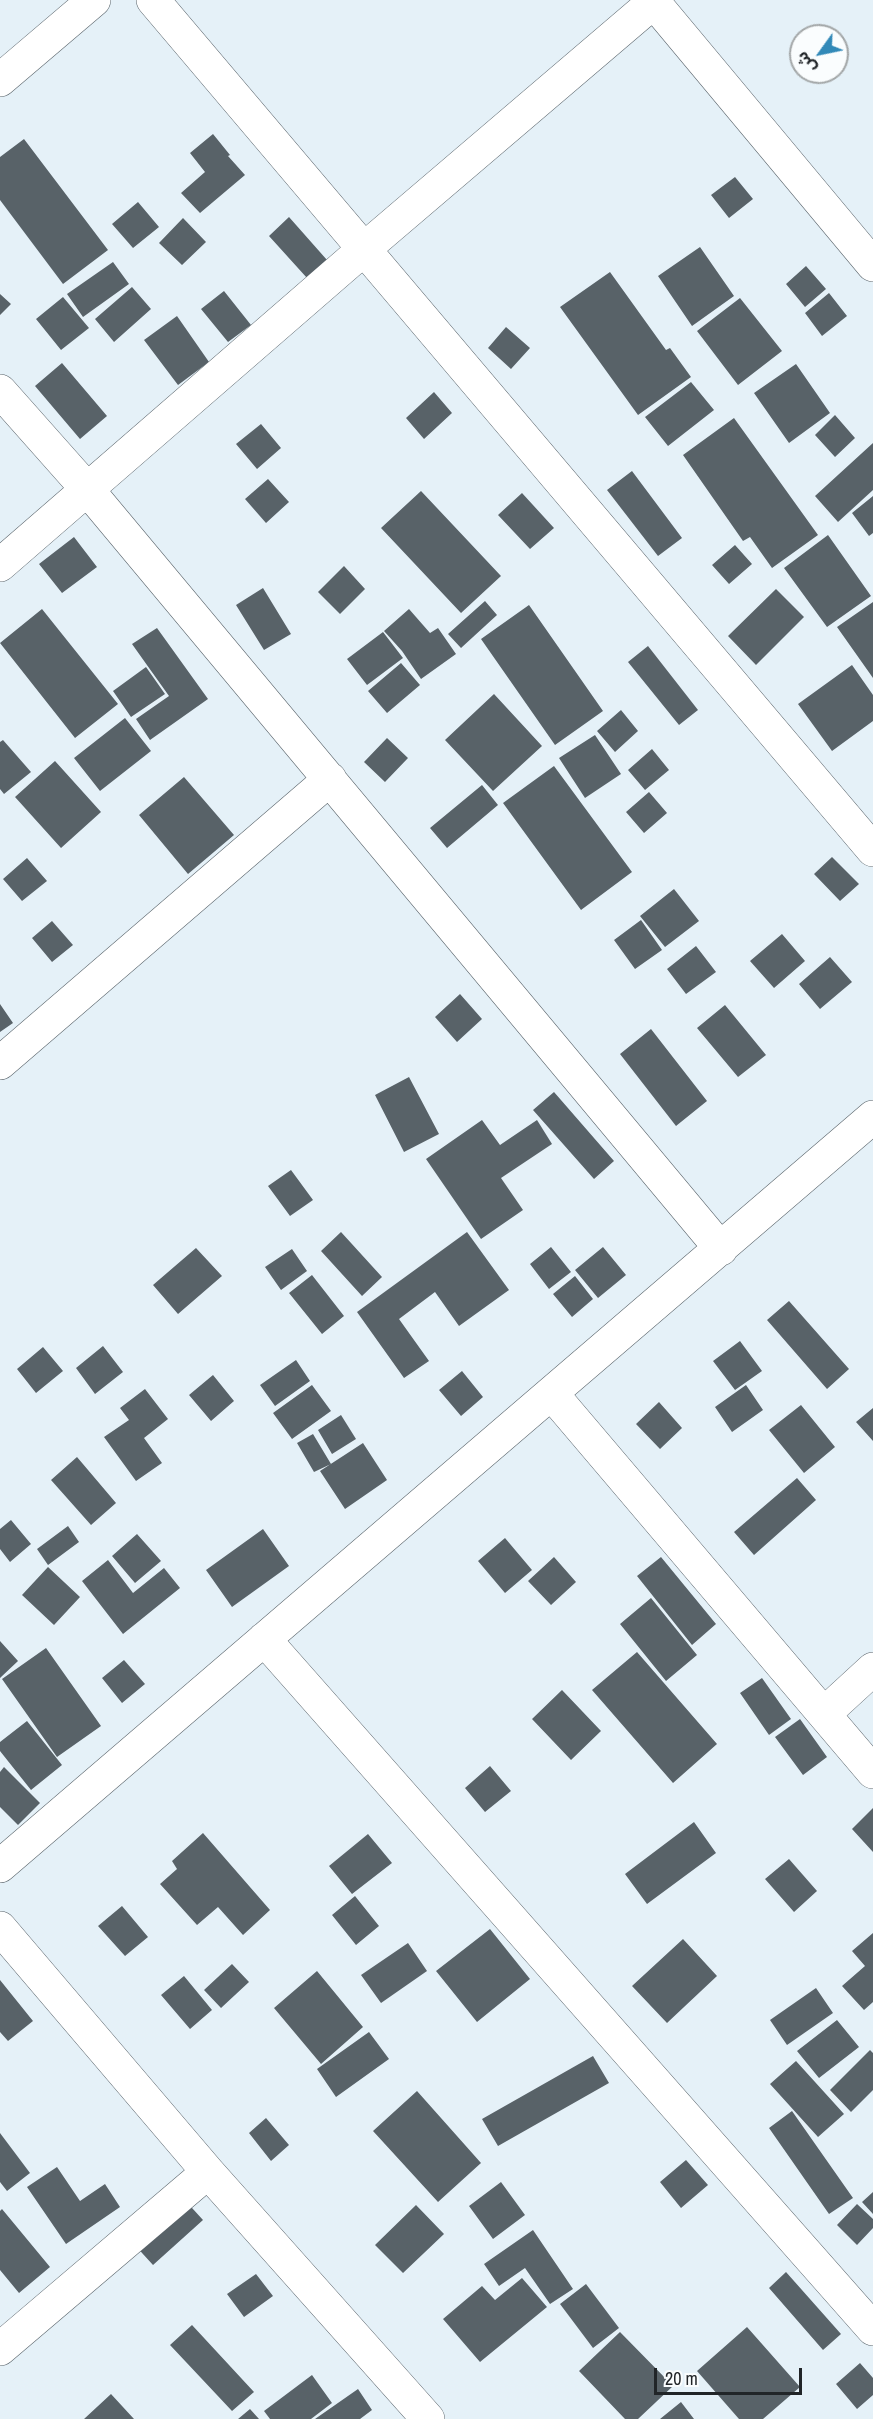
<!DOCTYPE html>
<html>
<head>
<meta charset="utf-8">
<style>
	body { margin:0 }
	#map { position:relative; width:873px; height:2419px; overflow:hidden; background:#e5f1f8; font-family:"Archivo Narrow","Noto Sans Arabic",sans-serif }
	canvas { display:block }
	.north { position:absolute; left:789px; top:24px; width:60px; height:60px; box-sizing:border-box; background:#fafdfe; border:2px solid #a3a7a8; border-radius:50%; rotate:237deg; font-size:16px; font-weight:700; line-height:24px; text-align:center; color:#212528 }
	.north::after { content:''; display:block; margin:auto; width:21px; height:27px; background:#3189b8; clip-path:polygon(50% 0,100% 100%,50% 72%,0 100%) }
	.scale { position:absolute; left:654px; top:2368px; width:148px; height:27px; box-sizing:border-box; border:3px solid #212528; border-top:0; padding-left:8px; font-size:18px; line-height:21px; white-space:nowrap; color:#212528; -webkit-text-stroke:4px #fafdfe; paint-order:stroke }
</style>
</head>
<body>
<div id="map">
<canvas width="873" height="2419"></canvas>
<div class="north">ش</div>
<div class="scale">20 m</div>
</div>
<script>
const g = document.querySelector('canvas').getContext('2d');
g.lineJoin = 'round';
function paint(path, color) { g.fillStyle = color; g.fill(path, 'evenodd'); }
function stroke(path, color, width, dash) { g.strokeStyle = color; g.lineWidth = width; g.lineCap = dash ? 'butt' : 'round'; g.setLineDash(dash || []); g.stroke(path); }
const building = new Path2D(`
	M 213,134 L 230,155 L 228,156 L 245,175 L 200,213 L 181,193 L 205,172 L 190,153 Z
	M 24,139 L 108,250 L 63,284 L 0,200 L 0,157 Z
	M 735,177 L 753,199 L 729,218 L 711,195 Z
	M 138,202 L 159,227 L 133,248 L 112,224 Z
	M 289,217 L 327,260 L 307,278 L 269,236 Z
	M 183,218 L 206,242 L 182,265 L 159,243 Z
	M 700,247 L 734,296 L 692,326 L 658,276 Z
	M 113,262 L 129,284 L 83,317 L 67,294 Z
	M 806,266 L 826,289 L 805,307 L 786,284 Z
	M 610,272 L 666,350 L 670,348 L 691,377 L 638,415 L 560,307 Z
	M 132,287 L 151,309 L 114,342 L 95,319 Z
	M 224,291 L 251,325 L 228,342 L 201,309 Z
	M 829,293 L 847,316 L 822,336 L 805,313 Z
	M 0,294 L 11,304 L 0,315 Z
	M 63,297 L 89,328 L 61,350 L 36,319 Z
	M 740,298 L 782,351 L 738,385 L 697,331 Z
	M 177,316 L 209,362 L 178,385 L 144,340 Z
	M 506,327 L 530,348 L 511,369 L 488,348 Z
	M 62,363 L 107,416 L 80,439 L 35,386 Z
	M 796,364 L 830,413 L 789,443 L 754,393 Z
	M 691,382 L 714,410 L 668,446 L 645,417 Z
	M 434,392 L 452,413 L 424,439 L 406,418 Z
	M 835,415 L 855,438 L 835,457 L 815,435 Z
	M 734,418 L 818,535 L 772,568 L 750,537 L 743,541 L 683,455 Z
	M 261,424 L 281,448 L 257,469 L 236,444 Z
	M 873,443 L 873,490 L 838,522 L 815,496 Z
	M 632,471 L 682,538 L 658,556 L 607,490 Z
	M 268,479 L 289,502 L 266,523 L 245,499 Z
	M 421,491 L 501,576 L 461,613 L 381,528 Z
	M 522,493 L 554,528 L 530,549 L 498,515 Z
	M 873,496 L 873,533 L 869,536 L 852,513 Z
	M 828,535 L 871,596 L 827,627 L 784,568 Z
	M 74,537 L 97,567 L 62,593 L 39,564 Z
	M 735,545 L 752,564 L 729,584 L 712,565 Z
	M 344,566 L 365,589 L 340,614 L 318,592 Z
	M 263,588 L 291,634 L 264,650 L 236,605 Z
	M 776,589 L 804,617 L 756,665 L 728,636 Z
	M 485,601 L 497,615 L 461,648 L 448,634 Z
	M 873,602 L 873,678 L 837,627 Z
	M 529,605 L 603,711 L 555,745 L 481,639 Z
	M 42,609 L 118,704 L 75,738 L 0,643 Z
	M 409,609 L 430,633 L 438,628 L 456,654 L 421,679 L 402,651 L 384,631 Z
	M 157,628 L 208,699 L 150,740 L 136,719 L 169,696 L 132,644 Z
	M 383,632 L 403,658 L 367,685 L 347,659 Z
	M 648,646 L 698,710 L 679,725 L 628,662 Z
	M 401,663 L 420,685 L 387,713 L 368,691 Z
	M 852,665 L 873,695 L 873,721 L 832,751 L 798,704 Z
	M 146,667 L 165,694 L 131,717 L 113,691 Z
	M 494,694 L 542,746 L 493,791 L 445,740 Z
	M 621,710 L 638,731 L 615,752 L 597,731 Z
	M 125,718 L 151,751 L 100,791 L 74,758 Z
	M 595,735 L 621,774 L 585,798 L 559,758 Z
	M 387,738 L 408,758 L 385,782 L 364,762 Z
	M 3,740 L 31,772 L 4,794 L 0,789 L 0,742 Z
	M 652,749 L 669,770 L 645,790 L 628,770 Z
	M 55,761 L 101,812 L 61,848 L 15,797 Z
	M 554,766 L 632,872 L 581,910 L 503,803 Z
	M 184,777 L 234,835 L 188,874 L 139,815 Z
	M 482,785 L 498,805 L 447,848 L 430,828 Z
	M 649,792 L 667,813 L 644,833 L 626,812 Z
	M 832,857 L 859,884 L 840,901 L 814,874 Z
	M 27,858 L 47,881 L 22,901 L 3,879 Z
	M 674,889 L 699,921 L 665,947 L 640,916 Z
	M 641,920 L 662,950 L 635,969 L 614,940 Z
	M 52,921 L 73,945 L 52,962 L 32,938 Z
	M 782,934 L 805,961 L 774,988 L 750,961 Z
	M 696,946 L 716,972 L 686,994 L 667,969 Z
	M 830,957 L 852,982 L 820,1009 L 799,984 Z
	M 460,994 L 482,1019 L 457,1042 L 435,1017 Z
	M 0,1004 L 13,1023 L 0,1032 Z
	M 725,1005 L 766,1055 L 738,1077 L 697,1028 Z
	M 651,1029 L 707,1101 L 676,1126 L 620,1054 Z
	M 409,1077 L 439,1134 L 404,1152 L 375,1095 Z
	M 554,1092 L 614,1161 L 594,1179 L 533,1110 Z
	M 482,1120 L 500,1145 L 537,1120 L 552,1144 L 501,1178 L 523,1210 L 481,1239 L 426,1159 Z
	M 291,1170 L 313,1200 L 290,1216 L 268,1186 Z
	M 341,1232 L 382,1277 L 362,1296 L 321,1251 Z
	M 467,1232 L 509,1290 L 459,1326 L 435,1292 L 399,1319 L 429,1361 L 404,1378 L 357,1312 Z
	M 551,1247 L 571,1272 L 549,1289 L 530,1264 Z
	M 603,1247 L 626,1275 L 598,1298 L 575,1270 Z
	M 196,1248 L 222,1276 L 178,1314 L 153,1285 Z
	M 292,1249 L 307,1271 L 281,1290 L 265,1267 Z
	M 312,1275 L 344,1316 L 322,1334 L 289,1293 Z
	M 575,1276 L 593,1299 L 572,1317 L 553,1294 Z
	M 789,1301 L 849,1369 L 827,1389 L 767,1320 Z
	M 740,1341 L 762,1371 L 735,1390 L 713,1361 Z
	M 103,1346 L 123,1372 L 95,1394 L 76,1368 Z
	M 43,1347 L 63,1371 L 36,1393 L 17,1369 Z
	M 296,1360 L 310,1381 L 275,1406 L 260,1385 Z
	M 462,1371 L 483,1397 L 461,1416 L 439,1390 Z
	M 213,1375 L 234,1401 L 211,1421 L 189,1395 Z
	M 312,1385 L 331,1411 L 292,1439 L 273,1413 Z
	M 746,1385 L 763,1410 L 732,1432 L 715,1407 Z
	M 145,1389 L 168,1419 L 144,1438 L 162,1463 L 136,1481 L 104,1437 L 129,1420 L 120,1408 Z
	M 659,1402 L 682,1428 L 660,1449 L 636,1424 Z
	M 801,1405 L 835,1447 L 804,1473 L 769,1430 Z
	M 873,1408 L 873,1441 L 856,1422 Z
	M 341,1415 L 356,1439 L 332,1454 L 318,1430 Z
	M 313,1434 L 331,1464 L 314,1472 L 297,1443 Z
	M 363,1443 L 387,1480 L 345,1509 L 320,1471 Z
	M 77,1457 L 116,1503 L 91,1525 L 51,1480 Z
	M 797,1478 L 816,1500 L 754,1555 L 734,1532 Z
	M 11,1520 L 31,1544 L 10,1562 L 0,1549 L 0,1529 Z
	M 68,1526 L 79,1542 L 48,1565 L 37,1549 Z
	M 263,1529 L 289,1566 L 232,1607 L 206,1570 Z
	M 137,1534 L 161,1561 L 135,1583 L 112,1556 Z
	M 505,1538 L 532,1570 L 505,1593 L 478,1561 Z
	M 554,1557 L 576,1582 L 551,1605 L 528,1581 Z
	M 661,1557 L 716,1624 L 692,1645 L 637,1576 Z
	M 108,1560 L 133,1593 L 164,1568 L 180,1588 L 123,1634 L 82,1581 Z
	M 48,1567 L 80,1597 L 54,1625 L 22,1595 Z
	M 651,1598 L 697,1655 L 666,1681 L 620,1624 Z
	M 0,1641 L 18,1661 L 0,1678 Z
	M 46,1648 L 101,1726 L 57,1757 L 2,1679 Z
	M 637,1652 L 717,1744 L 673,1783 L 592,1690 Z
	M 124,1660 L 145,1684 L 122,1703 L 102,1678 Z
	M 762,1678 L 791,1719 L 769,1735 L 740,1693 Z
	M 562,1690 L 601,1731 L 571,1760 L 532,1719 Z
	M 800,1719 L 827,1757 L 803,1775 L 775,1737 Z
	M 27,1721 L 62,1765 L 31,1790 L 0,1751 L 0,1742 Z
	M 490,1766 L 511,1791 L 485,1812 L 465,1788 Z
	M 4,1767 L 40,1803 L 18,1825 L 0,1807 L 0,1772 Z
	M 873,1808 L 873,1852 L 852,1829 Z
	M 694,1822 L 716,1853 L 647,1904 L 625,1874 Z
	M 203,1833 L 270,1910 L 243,1935 L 218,1907 L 197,1925 L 160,1884 L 177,1869 L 172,1861 Z
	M 368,1834 L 392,1863 L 352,1894 L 329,1866 Z
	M 789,1859 L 817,1891 L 794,1912 L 765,1879 Z
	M 355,1896 L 379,1926 L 356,1945 L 332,1915 Z
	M 122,1906 L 148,1937 L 125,1956 L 98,1926 Z
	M 490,1929 L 530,1979 L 477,2022 L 436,1971 Z
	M 873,1933 L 873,2002 L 864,2010 L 842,1986 L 865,1966 L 852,1951 Z
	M 683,1939 L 717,1976 L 667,2023 L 632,1986 Z
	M 408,1943 L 427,1971 L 381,2003 L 361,1975 Z
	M 232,1964 L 249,1982 L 221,2008 L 204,1990 Z
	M 317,1971 L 363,2027 L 321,2064 L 274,2008 Z
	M 184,1976 L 212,2010 L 190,2029 L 161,1995 Z
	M 0,1980 L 33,2021 L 8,2041 L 0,2032 Z
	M 816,1988 L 833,2013 L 787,2045 L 770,2020 Z
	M 837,2020 L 859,2047 L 819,2078 L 797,2051 Z
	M 369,2032 L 389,2059 L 336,2097 L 317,2069 Z
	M 870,2050 L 873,2053 L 873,2090 L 851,2112 L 830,2090 Z
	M 593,2056 L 609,2083 L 498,2146 L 482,2119 Z
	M 796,2061 L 844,2114 L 818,2137 L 770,2084 Z
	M 417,2091 L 481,2163 L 438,2202 L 373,2131 Z
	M 792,2111 L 853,2198 L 829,2214 L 769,2128 Z
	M 266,2118 L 289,2145 L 271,2161 L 249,2133 Z
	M 0,2133 L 30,2173 L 7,2191 L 0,2182 Z
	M 686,2160 L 708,2185 L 681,2208 L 660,2182 Z
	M 57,2167 L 80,2201 L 105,2184 L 120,2207 L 66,2244 L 27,2187 Z
	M 501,2182 L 525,2215 L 493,2239 L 469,2206 Z
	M 873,2192 L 873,2214 L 862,2202 Z
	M 182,2197 L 203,2220 L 153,2265 L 132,2242 Z
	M 857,2204 L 873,2219 L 873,2228 L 857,2245 L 837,2225 Z
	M 416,2205 L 444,2234 L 403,2273 L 375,2245 Z
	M 2,2209 L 50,2267 L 19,2293 L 0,2270 L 0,2211 Z
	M 533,2230 L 573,2289 L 550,2304 L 525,2268 L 499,2286 L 484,2264 Z
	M 786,2272 L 841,2334 L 823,2350 L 769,2288 Z
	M 256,2274 L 273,2296 L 244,2317 L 227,2294 Z
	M 522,2278 L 547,2307 L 480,2362 L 443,2319 L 482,2286 L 495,2300 Z
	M 586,2284 L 619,2328 L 593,2348 L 560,2304 Z
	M 192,2325 L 254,2392 L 232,2411 L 170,2345 Z
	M 747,2327 L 800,2387 L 763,2419 L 739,2419 L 697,2371 Z
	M 620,2332 L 673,2386 L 638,2419 L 625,2419 L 579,2371 Z
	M 860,2363 L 873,2378 L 873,2395 L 857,2409 L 836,2384 Z
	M 312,2375 L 332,2403 L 311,2419 L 270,2419 L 264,2411 Z
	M 358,2389 L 372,2410 L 360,2419 L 315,2419 Z
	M 111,2394 L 134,2419 L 84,2419 Z
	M 681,2402 L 694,2419 L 660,2419 Z
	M 250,2409 L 259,2419 L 238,2419 Z`);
const minor = new Path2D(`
	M 153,0 L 873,850
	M 652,0 L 873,265
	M 0,80 L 94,0
	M 0,391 L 87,489 L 721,1249
	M 0,565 L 363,250 L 656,0
	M 0,1063 L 330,779
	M 552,1394 L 873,1772
	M 264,1639 L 873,2329
	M 824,1714 L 873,1669
	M 0,1866 L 873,1117
	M 0,1928 L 208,2172 L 428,2419
	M 0,2349 L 208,2172`);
paint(building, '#586268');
stroke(minor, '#5b656c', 34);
stroke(minor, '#fff', 33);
</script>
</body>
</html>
